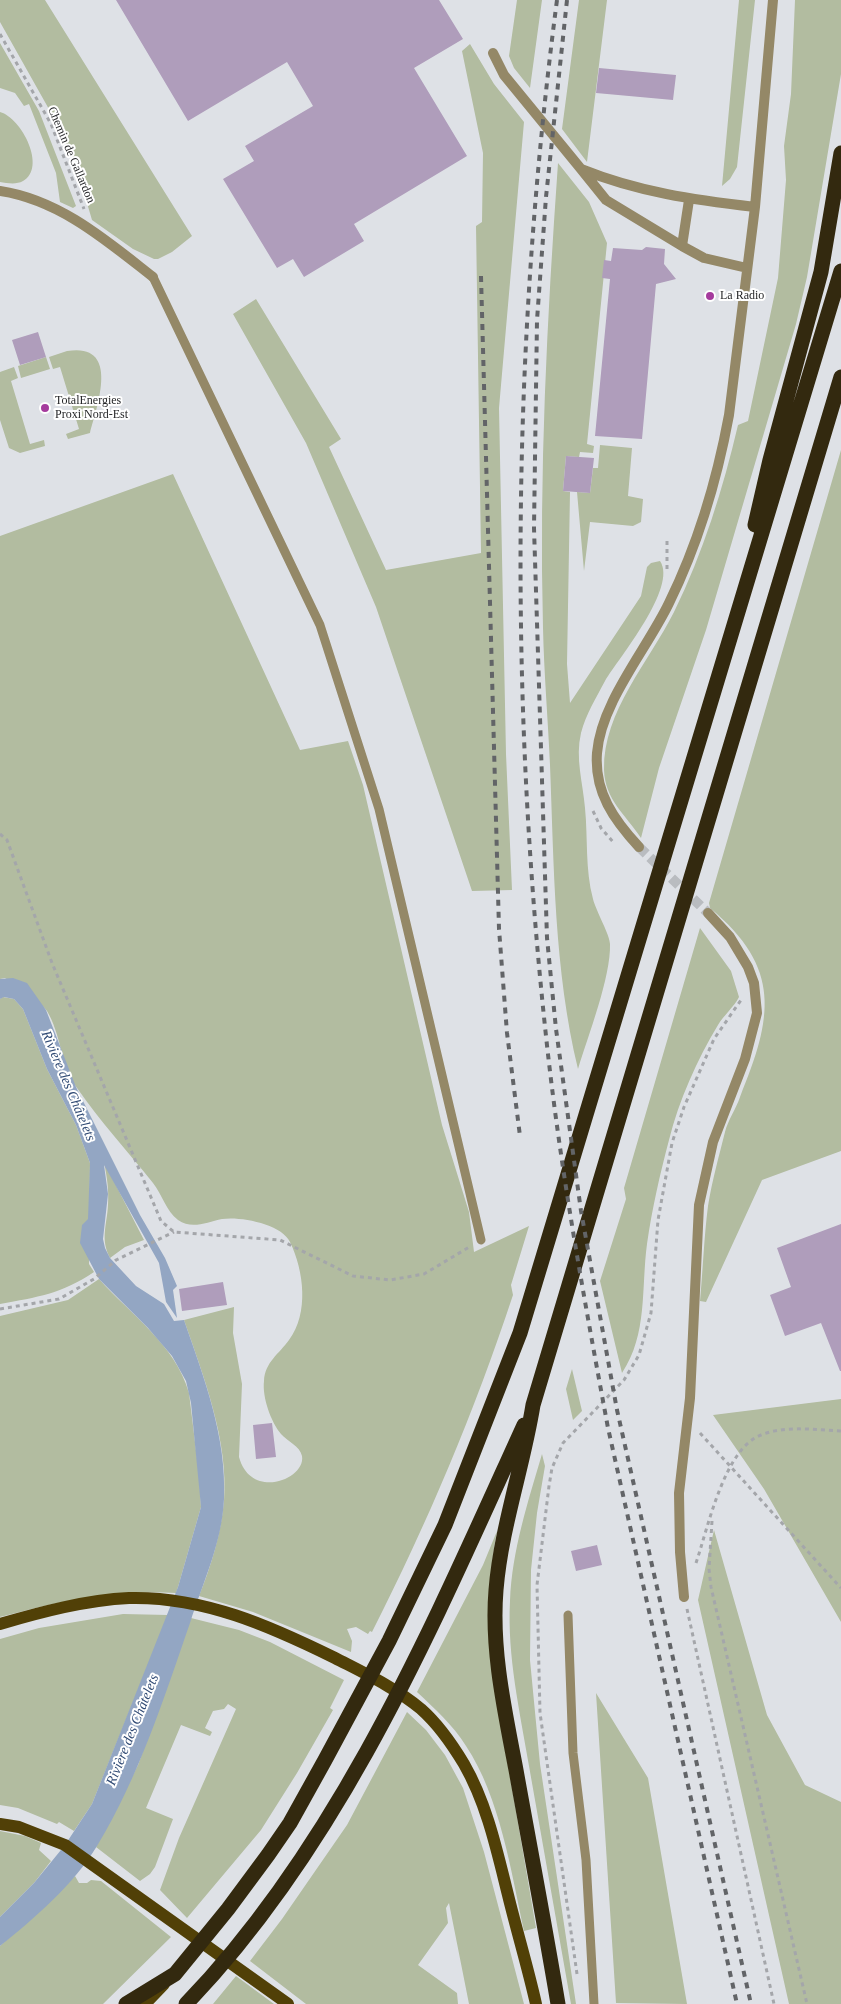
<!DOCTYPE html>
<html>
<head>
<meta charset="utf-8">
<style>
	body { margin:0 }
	canvas { display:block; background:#dee1e6 }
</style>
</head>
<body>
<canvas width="841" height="2004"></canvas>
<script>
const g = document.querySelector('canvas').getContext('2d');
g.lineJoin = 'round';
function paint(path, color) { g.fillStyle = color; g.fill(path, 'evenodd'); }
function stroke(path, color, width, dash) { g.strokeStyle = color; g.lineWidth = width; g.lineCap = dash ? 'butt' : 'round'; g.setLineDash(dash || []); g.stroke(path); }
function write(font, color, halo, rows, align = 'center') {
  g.font = font + ' Georgia,serif'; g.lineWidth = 4; g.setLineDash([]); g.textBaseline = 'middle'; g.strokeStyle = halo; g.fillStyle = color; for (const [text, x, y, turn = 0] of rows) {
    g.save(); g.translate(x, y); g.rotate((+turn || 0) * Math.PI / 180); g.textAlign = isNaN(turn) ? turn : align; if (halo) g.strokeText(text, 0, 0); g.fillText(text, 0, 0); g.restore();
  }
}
const green = new Path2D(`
	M 0,0 L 45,0 L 192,236 L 172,252 L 158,259 L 154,259 L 133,249 L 92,220 L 79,176 L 68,150 L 50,111 L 0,22 Z
	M 517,0 L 542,0 L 530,88 L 514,68 L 509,56 Z
	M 579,0 L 607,0 L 587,162 L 562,129 Z
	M 739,0 L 755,0 L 737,167 L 730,179 L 722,186 Z
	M 795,0 L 841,0 L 841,74 L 807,277 L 796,324 L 706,630 L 659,768 L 641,838 C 626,815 605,800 604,770 C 603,711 649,662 674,612 C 703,553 723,489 738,425 L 748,421 L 778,278 L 786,180 L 784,146 L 791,94 Z
	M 0,43 L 39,111 L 76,206 L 73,208 L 60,202 L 56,173 L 29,104 L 24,106 L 15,93 L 0,88 Z
	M 470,44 L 494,84 L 524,122 L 499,408 L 506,754 L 512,890 L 472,891 L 376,607 L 306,443 L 233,314 L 256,299 L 341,439 L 329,447 L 386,570 L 481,553 L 476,226 L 482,222 L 483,153 L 462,51 Z
	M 0,112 C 22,118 47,168 23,181 C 16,185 7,183 0,182 Z
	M 558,163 L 589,202 L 607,243 L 587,444 L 594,446 L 593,453 L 580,452 L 579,457 L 566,456 L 563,491 L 570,492 L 567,664 L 570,703 L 641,596 L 647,567 L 651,563 L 660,561 C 678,587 619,658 605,681 C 596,698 586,714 581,733 C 575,758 583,783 585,808 C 588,838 585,869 593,899 C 596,911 610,935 610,944 C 611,977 588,1036 578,1069 C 554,969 554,867 550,765 C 548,719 544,674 543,628 C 539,473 547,318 558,163 Z
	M 67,351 C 121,342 97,406 90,433 L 68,439 L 66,434 L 79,429 L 60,367 L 53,369 L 49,357 Z
	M 46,357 L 50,369 L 21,378 L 18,366 Z
	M 14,367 L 18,378 L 11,381 L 30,444 L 44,440 L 45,446 L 20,453 L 9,448 L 0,420 L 0,372 Z
	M 600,445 L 632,448 L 628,496 L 643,499 L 641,522 L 633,526 L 590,522 L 584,571 L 577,492 L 590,493 L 593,468 L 598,468 Z
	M 841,450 L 841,1151 L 762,1180 L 706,1302 L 700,1301 C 703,1269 704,1237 708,1206 C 712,1181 719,1156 725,1132 C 728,1120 736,1109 740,1097 C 773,1017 782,968 710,908 L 709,903 Z
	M 173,474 L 300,750 L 348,741 L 363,785 L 442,1125 L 469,1212 L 474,1252 L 529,1226 L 511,1285 L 513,1295 C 474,1413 428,1522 372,1632 L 370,1631 L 368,1634 L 356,1627 L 347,1629 L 352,1641 L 351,1652 L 253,1612 L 199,1596 C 211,1566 221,1534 224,1501 C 229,1441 203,1375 184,1320 L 234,1307 L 233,1333 L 242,1384 L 239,1457 C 251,1501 306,1479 302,1456 C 300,1446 287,1441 281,1434 C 271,1422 262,1397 264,1381 C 265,1362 279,1354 289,1340 C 309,1313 304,1271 290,1242 C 282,1224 240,1216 222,1219 C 207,1222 192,1230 178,1220 C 166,1211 162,1194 153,1183 C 128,1152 100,1121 77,1088 C 61,1066 61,1034 47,1011 C 40,1001 16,986 5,978 L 0,979 L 0,536 Z
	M 700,928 L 731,971 L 739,997 C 734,1007 724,1015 718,1025 C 697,1060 679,1100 669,1140 C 660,1174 652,1209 647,1244 C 641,1288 648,1334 622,1373 L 600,1281 L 626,1199 L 624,1188 Z
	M 3,997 L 14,999 L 23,1009 L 47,1069 L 76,1125 L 90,1163 L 89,1264 L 94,1272 C 61,1294 38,1297 0,1304 L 0,999 Z
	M 104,1162 L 144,1240 L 125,1247 L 110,1258 C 100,1239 107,1225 108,1205 C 109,1190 107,1177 104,1162 Z
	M 99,1279 C 131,1315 175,1344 189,1393 L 199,1475 L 201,1507 L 178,1587 L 176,1593 C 112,1589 62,1601 0,1617 L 0,1316 L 68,1300 Z
	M 572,1369 L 582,1411 L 573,1420 L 566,1389 Z
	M 841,1399 L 841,1622 L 764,1489 L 713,1415 Z
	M 542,1454 L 545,1466 L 537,1513 L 531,1570 L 530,1660 L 540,1764 L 576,2004 L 571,2004 C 557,1925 543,1845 529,1766 C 520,1712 507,1656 510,1601 C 512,1550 528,1502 542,1454 Z
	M 714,1530 L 767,1715 L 805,1785 L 841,1802 L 841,2004 L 789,2004 L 698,1600 Z
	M 497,1531 C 481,1614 494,1689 509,1771 C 518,1823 527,1875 536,1928 L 524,1931 C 511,1871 500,1797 466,1746 C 453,1725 435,1709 417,1692 L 483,1565 Z
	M 123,1614 L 168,1615 L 92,1804 L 74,1831 L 59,1822 L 57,1824 L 18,1808 L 0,1805 L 0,1639 L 39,1628 Z
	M 191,1618 L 239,1630 L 270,1642 L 344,1680 L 330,1708 L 333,1710 L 297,1773 L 261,1830 L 187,1918 L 160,1890 L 179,1838 L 236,1709 L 228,1704 L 224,1709 L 213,1711 L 205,1728 L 212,1732 L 210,1736 L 181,1725 L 146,1808 L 173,1819 L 155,1867 L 150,1874 L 140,1881 L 96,1847 L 138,1765 Z
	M 596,1693 L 648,1778 L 687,2004 L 616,2003 Z
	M 407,1712 L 426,1730 L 445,1755 L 463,1788 L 484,1852 L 524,2004 L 469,2004 L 449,1903 L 446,1908 L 448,1923 L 418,1965 L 457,1993 L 458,2004 L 306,2004 L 250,1961 L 282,1919 L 347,1825 Z
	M 0,1831 L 25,1836 L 41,1843 L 39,1850 L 51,1861 L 34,1883 L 0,1917 Z
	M 75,1876 L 79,1883 L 87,1883 L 91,1880 L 101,1881 L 171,1937 L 103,2004 L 0,2004 L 0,1946 Z
	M 236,1976 L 274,2004 L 213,2004 Z`);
const water = new Path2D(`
	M 13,978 L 27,983 L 46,1010 L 76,1087 L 140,1215 L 165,1258 L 177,1286 L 173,1290 L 177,1318 L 166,1302 L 159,1263 L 104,1165 L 108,1194 L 103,1239 L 105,1248 L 110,1258 L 136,1286 L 164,1304 L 174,1321 L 184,1320 C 204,1378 227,1437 224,1499 C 222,1543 203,1582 190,1623 C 164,1698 139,1777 97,1846 C 74,1884 35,1918 0,1946 L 0,1917 L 34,1883 L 65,1845 L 92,1804 L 178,1587 L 201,1507 L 191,1403 L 186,1381 L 172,1356 L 148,1328 L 99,1279 L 80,1243 L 82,1225 L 88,1219 L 90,1163 L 76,1125 L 47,1069 L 23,1009 L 14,999 L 4,997 L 0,999 L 0,979 Z`);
const building = new Path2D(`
	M 116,0 L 439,0 L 463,39 L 414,68 L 467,156 L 354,224 L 364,241 L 304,277 L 293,259 L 277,268 L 223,179 L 254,161 L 245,146 L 313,106 L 287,62 L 188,121 Z
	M 599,68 L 676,75 L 673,100 L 596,93 Z
	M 646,247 L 665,249 L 664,264 L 676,279 L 656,284 L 642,439 L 595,436 L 610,279 L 602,278 L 604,260 L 611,261 L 613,248 L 642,250 Z
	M 38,332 L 46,357 L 20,365 L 12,340 Z
	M 566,456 L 594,458 L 590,493 L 563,491 Z
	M 841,1224 L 841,1371 L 840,1371 L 821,1323 L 785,1336 L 770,1295 L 791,1287 L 777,1248 Z
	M 223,1282 L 227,1305 L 182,1311 L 179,1289 Z
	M 272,1423 L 276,1457 L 256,1459 L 253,1425 Z
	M 597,1545 L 602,1565 L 576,1571 L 571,1551 Z`);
const streetTunnel = new Path2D(`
	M 639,847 L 708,913`);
const path = new Path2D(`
	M 0,34 L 51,124 L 84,209
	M 667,541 L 667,570
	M 593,811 L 601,828 L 614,843
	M 0,834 L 7,840 L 52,963 L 161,1221 L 174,1232 L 280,1240 L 353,1276 L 390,1280 L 424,1274 L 471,1246
	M 0,1309 L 59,1299 L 94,1279 L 116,1260 L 174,1232
	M 700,1433 L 841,1588
	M 712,1521 L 709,1569 L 711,1587 L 807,2004
	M 696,1563 C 708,1528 724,1449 761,1435 C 786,1425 815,1430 841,1431
	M 687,1609 L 774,2004
	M 577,1974 L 540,1713 L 537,1585 L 549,1486 L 552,1468 L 563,1443 L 624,1380 L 639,1355 L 651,1313 L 658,1220 L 672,1143 L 684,1107 L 714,1039 L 741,1000`);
const lane = new Path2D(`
	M 153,277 L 320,625 L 379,809 L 481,1240
	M 568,1615 L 573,1753 L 586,1860 L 594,2004`);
const street = new Path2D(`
	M 493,53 L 504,75 L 581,169
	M 0,191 C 60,200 107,241 153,277
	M 682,246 L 689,200
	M 747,268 L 704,258 L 682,246 L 606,200 L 581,169 C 638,192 694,200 755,207
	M 639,847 C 614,820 594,792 597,753 C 601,702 647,649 669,603 C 698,544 717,480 729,415 L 755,207 L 773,0
	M 684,1597 L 680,1552 L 679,1493 L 690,1398 L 699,1205 L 713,1142 L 745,1059 L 757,1013 L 754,983 L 748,967 L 730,937 L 708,913`);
const primary = new Path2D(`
	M 0,1624 C 41,1612 86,1600 129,1598 C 203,1596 270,1626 335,1658 C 364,1673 396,1688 421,1709 C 438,1724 452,1744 464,1764 C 487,1804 497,1851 508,1895 C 517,1932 528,1968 536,2004
	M 0,1824 L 19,1827 L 65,1845 L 288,2004
	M 145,2004 L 164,1984`);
const highway = new Path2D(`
	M 755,525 L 770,460 L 821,272 L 841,153
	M 126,2004 L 175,1974 L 228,1909 L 268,1855 L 290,1823 L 325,1760 L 389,1641 L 445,1525 L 520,1333 L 841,271
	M 186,2004 C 341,1843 433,1625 524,1425
	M 558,2004 C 545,1926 530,1848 516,1770 C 505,1712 491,1650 496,1590 C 501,1528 523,1467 533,1405 L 841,377`);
const rail = new Path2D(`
	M 557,0 C 512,343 509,693 546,1036 C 560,1168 584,1298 608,1428 L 737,2004
	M 567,0 L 546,197 L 537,320 L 534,528 L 547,938 L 556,1029 L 581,1211 L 617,1410 L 751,2004
	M 481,276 L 499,929 L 507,1033 L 520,1136`);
const markers = [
	[710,296,5,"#a53b9d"],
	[45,408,5,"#a53b9d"]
];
const streetNames = [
	["Chemin de Gallardon",71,155,67]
];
const poiNames = [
	["La Radio",720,296],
	["TotalEnergies",55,401],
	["Proxi Nord-Est",55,415]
];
const waterNames = [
	["Rivière des Châtelets",68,1086,67],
	["Rivière des Châtelets",133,1730,-68]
];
paint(green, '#b2bca0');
paint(water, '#93a6c3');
paint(building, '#af9dbb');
stroke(streetTunnel, '#b9bcc0', 10, [10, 5]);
stroke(path, '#a4a6aa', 3, [4, 4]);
stroke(lane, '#948867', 9);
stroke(street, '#948867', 10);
stroke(primary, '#514007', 12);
stroke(highway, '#33290f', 15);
stroke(rail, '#626467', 4, [6, 6]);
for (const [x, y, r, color] of markers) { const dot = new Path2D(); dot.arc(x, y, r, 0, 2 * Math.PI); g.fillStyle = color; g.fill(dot); stroke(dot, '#fff', 2); }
write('12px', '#252628', '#fff', streetNames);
write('12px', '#252628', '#fff', poiNames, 'left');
write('italic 14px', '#304a74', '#fff', waterNames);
</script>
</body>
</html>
